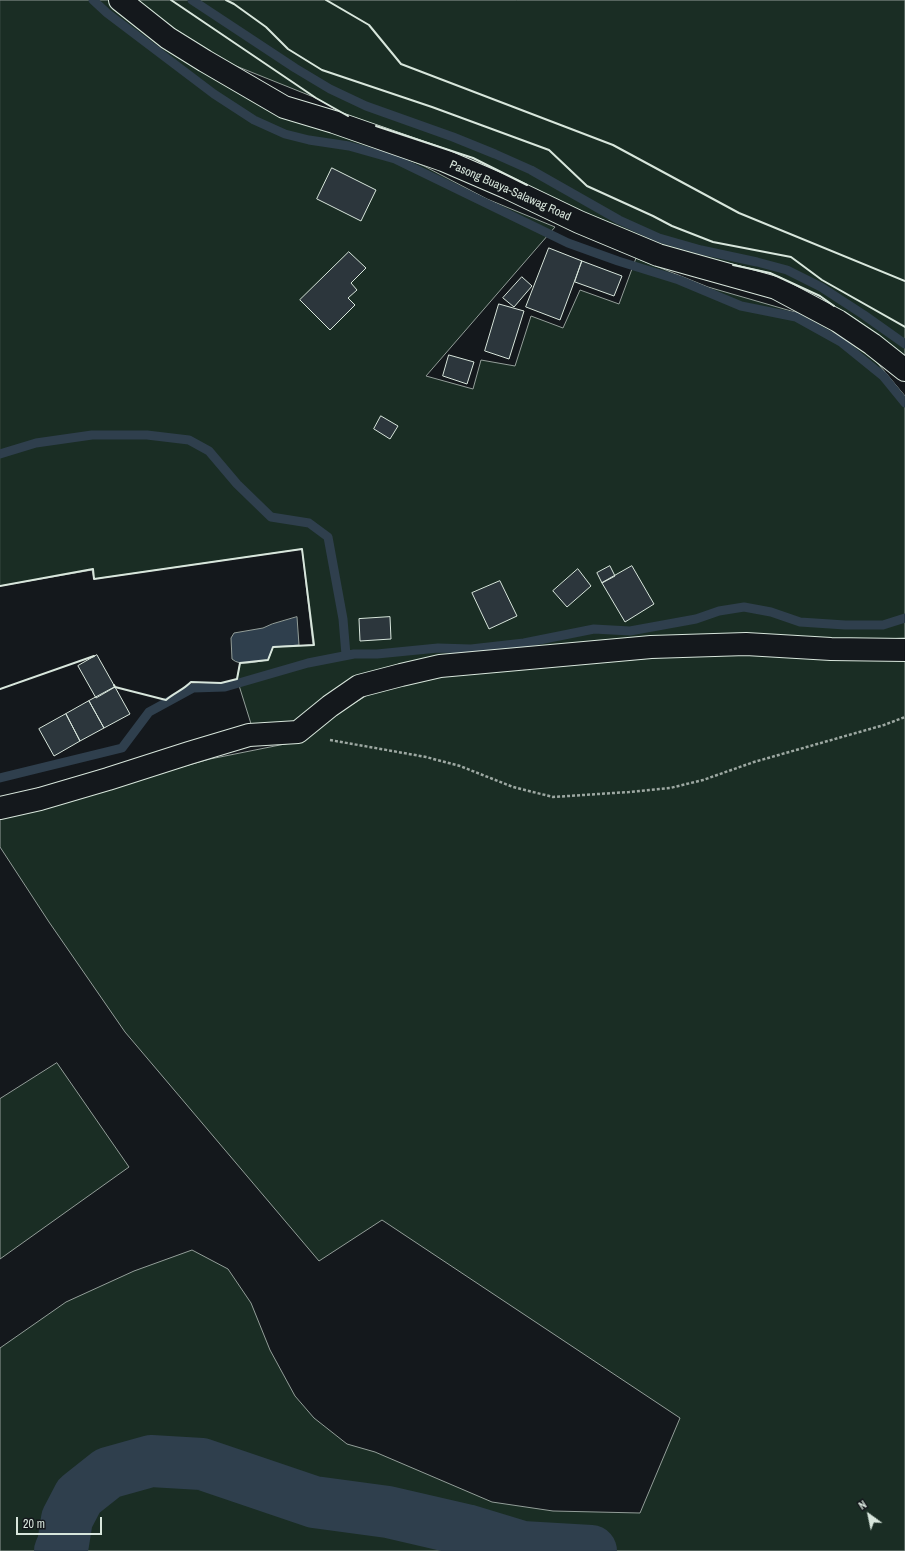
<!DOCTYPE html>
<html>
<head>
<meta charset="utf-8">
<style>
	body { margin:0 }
	#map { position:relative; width:905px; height:1551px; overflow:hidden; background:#14181c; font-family:"Archivo Narrow",sans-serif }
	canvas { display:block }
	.north { position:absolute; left:849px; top:1495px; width:40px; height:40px; -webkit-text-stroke:3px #14181c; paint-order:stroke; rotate:327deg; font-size:11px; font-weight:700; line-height:16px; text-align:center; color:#d8e6dc }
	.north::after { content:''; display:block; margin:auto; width:14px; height:18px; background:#d8e6dc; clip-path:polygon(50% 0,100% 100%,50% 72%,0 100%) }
	.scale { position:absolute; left:16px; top:1517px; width:86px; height:18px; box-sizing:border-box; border:2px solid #d8e6dc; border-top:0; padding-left:5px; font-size:12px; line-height:14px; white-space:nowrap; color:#d8e6dc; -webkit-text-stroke:3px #14181c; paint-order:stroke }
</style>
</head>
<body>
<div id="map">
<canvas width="905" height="1551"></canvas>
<div class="north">N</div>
<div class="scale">20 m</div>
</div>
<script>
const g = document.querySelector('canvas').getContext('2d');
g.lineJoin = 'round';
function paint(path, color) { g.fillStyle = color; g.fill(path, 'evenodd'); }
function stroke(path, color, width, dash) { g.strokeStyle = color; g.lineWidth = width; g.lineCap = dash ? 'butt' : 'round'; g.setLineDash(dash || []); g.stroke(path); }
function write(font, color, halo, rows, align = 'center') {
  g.font = font + ' "Archivo Narrow",sans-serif'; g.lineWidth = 3; g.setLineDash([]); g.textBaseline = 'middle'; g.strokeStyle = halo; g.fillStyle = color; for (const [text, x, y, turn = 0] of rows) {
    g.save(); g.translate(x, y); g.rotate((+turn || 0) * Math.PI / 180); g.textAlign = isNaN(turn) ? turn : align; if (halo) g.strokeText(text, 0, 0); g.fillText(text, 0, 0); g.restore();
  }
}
const green = new Path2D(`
	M 0,0 L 110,0 L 206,74 L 240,94 L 280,113 L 382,149 L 424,166 L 487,199 L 555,227 L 426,376 L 473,389 L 481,360 L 515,366 L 531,316 L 563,328 L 580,290 L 619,304 L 636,258 L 708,287 L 805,315 L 851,341 L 875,360 L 905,396 L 905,638 L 416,664 L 285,725 L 252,727 L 237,679 L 240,663 L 268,660 L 273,647 L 313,645 L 302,549 L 94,579 L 92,570 L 0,586 Z
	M 128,0 L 905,0 L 905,358 L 820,296 L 770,273 L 706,258 L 649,241 L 583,213 L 473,158 L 351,118 L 316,98 L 216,58 Z
	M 702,654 L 905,657 L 905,1551 L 0,1551 L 0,1348 L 66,1302 L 134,1271 L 192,1250 L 228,1269 L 251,1303 L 270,1350 L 295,1396 L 314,1418 L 347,1444 L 375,1452 L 492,1502 L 553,1511 L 640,1513 L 680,1418 L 382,1220 L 319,1261 L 125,1032 L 49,922 L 0,847 L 0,818 L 210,759 L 290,743 L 377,689 L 422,677 Z
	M 57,1063 L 129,1167 L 0,1259 L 0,1099 Z`);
const water = new Path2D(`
	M 297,617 L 299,645 L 273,647 L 268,660 C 257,661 240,667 232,659 L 231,638 L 234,633 L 263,628 L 272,624 Z`);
const stream = new Path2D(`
	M 93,0 L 107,13 L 214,94 L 254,120 L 285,134 L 309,140 L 349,146 L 395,159 L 568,243 L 618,261 L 679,280 L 741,306 L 796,317 L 841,342 L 883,376 L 905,403
	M 192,0 L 295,68 L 330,89 L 366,106 L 453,137 L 495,154 L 531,170 L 619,220 L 659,238 L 701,250 L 757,262 L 787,270 L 821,287 L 864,315 L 905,344
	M 0,454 L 36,443 L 92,435 L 147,435 L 189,440 L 209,451 L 237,484 L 271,517 L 309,523 L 328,537 L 343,619 L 346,655
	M 0,778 L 122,748 L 149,712 L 193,688 L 225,687 L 308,663 L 354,654 L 377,654 L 438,648 L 471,649 L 524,643 L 594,629 L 630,631 L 696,619 L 719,611 L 744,607 L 771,612 L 800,622 L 845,625 L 883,625 L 905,618`);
const river = new Path2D(`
	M 60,1551 L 63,1544 L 67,1519 L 79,1496 L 108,1473 L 151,1461 L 202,1464 L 314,1502 L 388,1512 L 466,1530 L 522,1547 L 591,1551`);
const building = new Path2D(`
	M 332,168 L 376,190 L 361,221 L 317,199 Z
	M 549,248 L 582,261 L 560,320 L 526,307 Z
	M 349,252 L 366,268 L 351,283 L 357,290 L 348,298 L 355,305 L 330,330 L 300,300 Z
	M 582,261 L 622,276 L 614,296 L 575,282 Z
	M 522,277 L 532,286 L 514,307 L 503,298 Z
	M 499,304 L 524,311 L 509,359 L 485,351 Z
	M 449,355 L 474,362 L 467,384 L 443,376 Z
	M 381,416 L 398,426 L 390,439 L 374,429 Z
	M 610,566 L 615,576 L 602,583 L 597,573 Z
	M 632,566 L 654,604 L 625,622 L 602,583 Z
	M 578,569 L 591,586 L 567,607 L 553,591 Z
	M 500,581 L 517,616 L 489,629 L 472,593 Z
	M 390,617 L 391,639 L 360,641 L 359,619 Z
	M 97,655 L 115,687 L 96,698 L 78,666 Z
	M 115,687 L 130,714 L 104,728 L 89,701 Z
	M 89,701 L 104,728 L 80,741 L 66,714 Z
	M 66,714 L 80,741 L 54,756 L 39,729 Z`);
const path = new Path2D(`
	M 330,740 L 426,757 L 460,766 L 513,787 L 553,797 L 629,792 L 670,788 L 703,780 L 754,762 L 884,725 L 905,717`);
const minor = new Path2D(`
	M 0,808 L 40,799 L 108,779 L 189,753 L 249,735 L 298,732 L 330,706 L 359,686 L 401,675 L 440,666 L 651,647 L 746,644 L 831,649 L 905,650`);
const tertiary = new Path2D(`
	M 120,0 L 168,38 L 205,61 L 284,107 L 334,122 L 443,160 L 508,188 L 579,222 L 658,255 L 776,288 L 838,321 L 872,344 L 905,370`);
const wall = new Path2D(`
	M 171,0 L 316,98 L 348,116
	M 226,0 L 234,4 L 266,27 L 288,49 L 322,70 L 432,107 L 549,150 L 587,186 L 653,216 L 672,226 L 713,242 L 791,257 L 822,280 L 905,327
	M 326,0 L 369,25 L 401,64 L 613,145 L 739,213 L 905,281
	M 376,126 L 473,158 L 527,185
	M 733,265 L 770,273 L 820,296 L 834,306
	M 0,586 L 93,569 L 94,579 L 302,549 L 314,645 L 273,647 L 268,660 L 240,663 L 237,679 L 221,683 L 191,682 C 183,690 174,693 166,700 L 115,687 L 114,685
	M 0,689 L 94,656`);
const streetNames = [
	["Pasong Buaya-Salawag Road",510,191,24]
];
paint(green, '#1a2d24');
stroke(green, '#939e99', 1);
paint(water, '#2f3f4d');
stroke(water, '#939e99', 1);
stroke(stream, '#2f3f4d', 9);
stroke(river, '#2f3f4d', 52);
paint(building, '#2c363c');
stroke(building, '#d8e6dc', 1);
stroke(minor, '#d8e6dc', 24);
stroke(tertiary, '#d8e6dc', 24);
stroke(path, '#9da8a2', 2.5, [3, 2]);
stroke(minor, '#14181c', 22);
stroke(tertiary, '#14181c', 22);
stroke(wall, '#d8e6dc', 2);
write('12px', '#d8e6dc', '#14181c', streetNames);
</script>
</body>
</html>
